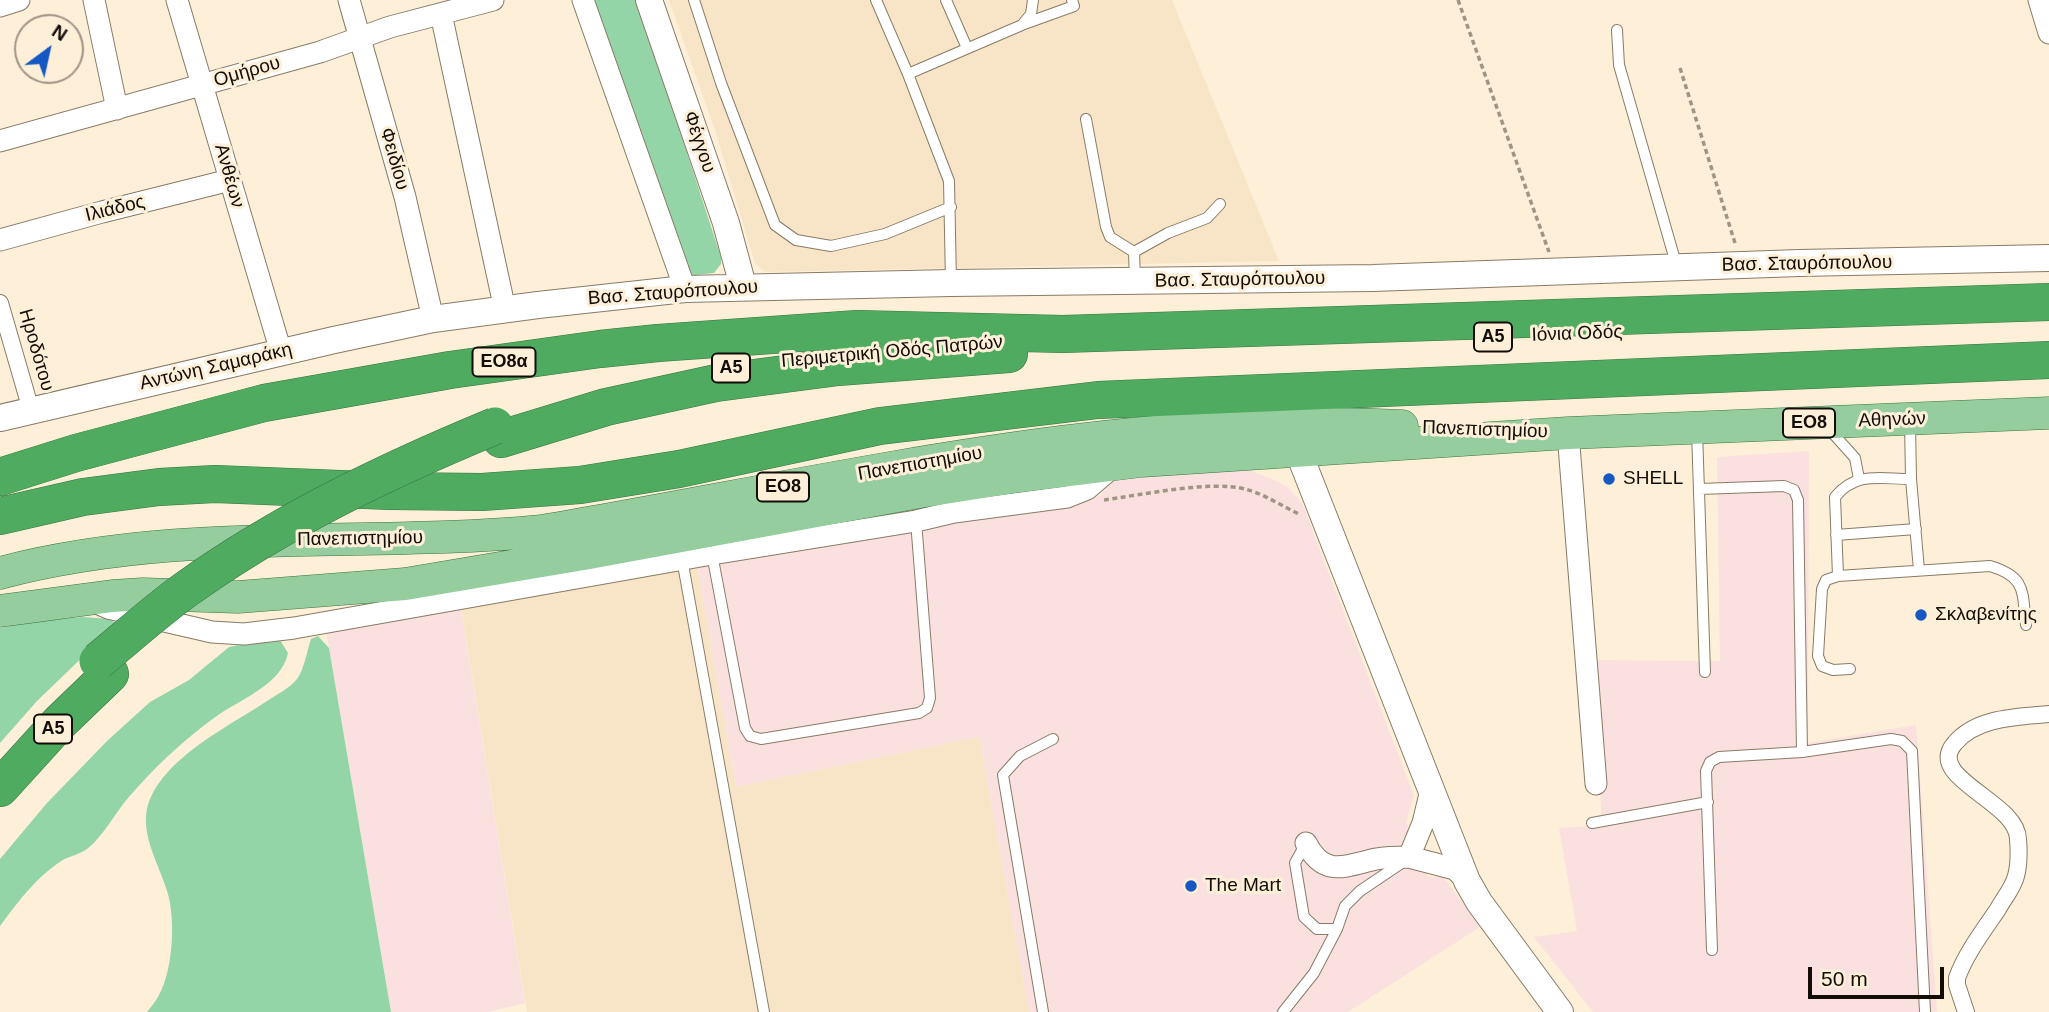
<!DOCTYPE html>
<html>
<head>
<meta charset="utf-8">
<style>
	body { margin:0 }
	#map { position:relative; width:2049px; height:1012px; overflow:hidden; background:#feefd8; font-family:Arial,sans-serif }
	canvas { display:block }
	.north { position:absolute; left:14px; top:14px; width:70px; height:70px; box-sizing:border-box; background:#feefd8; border:2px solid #a09584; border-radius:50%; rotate:33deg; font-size:19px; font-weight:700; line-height:28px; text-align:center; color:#120d06 }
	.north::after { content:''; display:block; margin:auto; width:24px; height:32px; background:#1658c3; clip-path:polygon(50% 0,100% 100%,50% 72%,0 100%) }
	.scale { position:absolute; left:1808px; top:967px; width:136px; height:32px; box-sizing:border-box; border:4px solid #120d06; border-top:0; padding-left:9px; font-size:21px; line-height:24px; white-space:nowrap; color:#120d06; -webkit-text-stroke:5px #feefd8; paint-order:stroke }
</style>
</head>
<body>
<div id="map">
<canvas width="2049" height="1012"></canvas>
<div class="north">N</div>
<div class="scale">50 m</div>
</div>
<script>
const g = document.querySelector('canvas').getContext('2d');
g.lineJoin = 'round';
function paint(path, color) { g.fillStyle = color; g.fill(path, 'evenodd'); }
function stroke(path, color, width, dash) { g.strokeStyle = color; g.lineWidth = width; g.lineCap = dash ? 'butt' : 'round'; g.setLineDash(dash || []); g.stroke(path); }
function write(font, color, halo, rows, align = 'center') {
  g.font = font + ' Arial,sans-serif'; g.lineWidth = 6; g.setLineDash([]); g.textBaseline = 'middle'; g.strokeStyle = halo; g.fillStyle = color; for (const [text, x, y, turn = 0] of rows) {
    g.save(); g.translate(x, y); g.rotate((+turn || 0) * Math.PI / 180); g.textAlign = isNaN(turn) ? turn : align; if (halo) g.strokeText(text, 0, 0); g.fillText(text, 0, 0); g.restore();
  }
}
const commercial = new Path2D(`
	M 1809,451 L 1808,743 L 1916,725 L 1937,1012 L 1593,1012 L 1534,937 L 1577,931 L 1559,828 L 1602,825 L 1594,660 L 1720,661 L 1717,457 Z
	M 1231,468 L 1249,470 L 1274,480 L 1287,487 L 1302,503 L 1414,796 L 1406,822 L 1428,877 L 1443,877 L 1480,927 L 1348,1012 L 1029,1012 L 979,737 L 736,787 L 696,559 L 1100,496 L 1113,479 Z
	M 460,603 L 525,1003 L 488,1012 L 391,1012 L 326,630 Z`);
const built = new Path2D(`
	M 669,0 L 1172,0 L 1279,261 L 765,272 L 755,263 L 714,127 Z
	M 696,559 L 736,787 L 979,737 L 1029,1012 L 527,1012 L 461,607 Z`);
const green = new Path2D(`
	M 591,0 L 637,0 L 721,257 L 721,264 L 714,273 L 686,276 Z
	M 83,617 L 109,619 L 117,624 L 37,701 L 0,743 L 0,628 L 38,621 Z
	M 318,636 L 329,648 L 391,1012 L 147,1012 C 151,1007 156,1001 159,995 C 173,970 176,918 167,891 C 158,861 137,830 150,799 C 168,756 229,726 267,701 C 276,695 290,688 297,679 C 304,670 307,651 311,639 Z
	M 278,637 L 288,653 C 282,685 238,700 214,718 C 181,742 154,768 128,798 C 116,812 102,838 87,849 C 80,854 71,856 63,860 C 37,876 18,902 0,926 L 0,859 L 47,803 L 107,741 L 150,702 L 189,680 L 229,647 Z`);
const path = new Path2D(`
	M 1458,0 L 1549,252
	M 1680,68 L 1735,243
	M 1104,500 C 1140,495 1212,480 1245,489 C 1264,494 1282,506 1299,514`);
const service = new Path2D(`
	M 694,0 L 721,83 L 775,225 L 796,240 L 831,246 L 885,234 L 951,207
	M 876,0 L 908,74 L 949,181 L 951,283
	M 946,0 L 967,48
	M 1024,24 L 1074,6 L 1072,0
	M 1617,30 L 1619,65 L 1677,267
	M 908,74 L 1022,25 L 1031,14 L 1033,0
	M 1086,119 L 1106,227 L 1110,237 L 1134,252 L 1135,281
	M 1134,252 L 1168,233 L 1207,218 L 1220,204
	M 1910,423 L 1911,479 L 1919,570
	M 1829,429 L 1855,458 L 1859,479
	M 1697,431 L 1705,672
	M 1699,489 L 1784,486 L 1794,490 L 1798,500 L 1802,752 L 1891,739 L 1902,741 L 1912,751 L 1925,1012
	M 1836,535 L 1916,529
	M 712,554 L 745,728 L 750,736 L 761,739 L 919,713 L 927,708 L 930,698 L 916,521
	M 682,559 L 764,1012
	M 1838,576 L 1835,497 C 1856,471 1880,479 1911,479
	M 1850,669 L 1833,670 L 1822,666 L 1818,656 L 1822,589 L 1826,580 L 1838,576 L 1990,566 C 2027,577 2022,592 2026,625
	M 1592,823 L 1708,802
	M 1306,843 L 1295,863 L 1304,917 L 1317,929 L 1337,929
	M 1712,950 L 1706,771 L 1710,762 L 1719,757 L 1802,752
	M 1043,1012 L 1003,775 L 1020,756 L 1053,739
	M 1283,1012 L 1314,973 L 1337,929 L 1345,906 L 1360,891 L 1406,860`);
const pedestrian = new Path2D(`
	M 0,303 L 31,410
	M 1966,1012 L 1957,985 L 1957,978 C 1966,953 1984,930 1998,909 C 2004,898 2013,888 2016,876 C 2019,865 2019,851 2018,839 C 2017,801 1924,778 1955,743 C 1977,717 2017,717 2049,714`);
const minor = new Path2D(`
	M 94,0 L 117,109
	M 177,0 L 281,352
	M 349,0 L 405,197 L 433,319
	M 583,0 L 685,289
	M 2039,0 L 2049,33
	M 0,6 L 19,0
	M 441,14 L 502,296
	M 0,141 L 320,52 L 390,27 L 493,0
	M 0,240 L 102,212 L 230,180
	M 1568,433 L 1596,784
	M 99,604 L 108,608 L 212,632 L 244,634 L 294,628 L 712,554 L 916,521 L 954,512 L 1067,497 L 1087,489 L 1115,465
	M 1306,843 C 1324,878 1345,866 1376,859 C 1387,857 1399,857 1409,857 L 1423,823 L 1431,790
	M 1409,857 L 1455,869 L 1467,881`);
const tertiary = new Path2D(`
	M 649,0 L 726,223 L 743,286
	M 0,418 L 334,340 L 433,319 L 538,305 L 685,289 L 951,283 L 1373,278 L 1799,263 L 2049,258
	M 1291,433 L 1467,881 L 1479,902 L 1560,1012`);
const primary = new Path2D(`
	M 0,573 C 177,526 362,548 542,531 C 826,483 1112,411 1402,426
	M 0,611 L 112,596 L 143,594 L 238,597 L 405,584 L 589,553 L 919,492 L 1020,476 L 1141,461 L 1568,433 L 2049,413`);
const motorway = new Path2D(`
	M 501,439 L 606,407 L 716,383 L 838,367 L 1009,354
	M 0,477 L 76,453 L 264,403 L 450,370 L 600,349 L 658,343 L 857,329 L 1063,334 L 2049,302
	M 0,516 L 83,497 L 159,487 L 215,484 L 390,491 L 482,492 L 580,485 L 679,469 L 880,426 L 1098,400 L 2049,360
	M 0,788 L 59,723 L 110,674`);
const motorwayBridge = new Path2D(`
	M 98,661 C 127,637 155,612 185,590 C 280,522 386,471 495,426`);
const markers = [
	[1609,479,7,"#1658c3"],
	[1921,615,7,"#1658c3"],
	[1191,886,7,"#1658c3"]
];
const shields = [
	[1493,337,38],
	[504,362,63],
	[731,368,38],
	[1809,423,52],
	[783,487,52],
	[53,729,38]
];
const shieldNames = [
	["Α5",1493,337],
	["ΕΟ8α",504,362],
	["Α5",731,368],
	["ΕΟ8",1809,423],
	["ΕΟ8",783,487],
	["Α5",53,729]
];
const streetNames = [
	["Ομήρου",247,72,-16],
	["Φέγγου",699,142,71],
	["Φειδίου",394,159,74],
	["Ανθέων",229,176,74],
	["Ιλιάδος",115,209,-14],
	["Βασ. Σταυρόπουλου",1807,264,-1],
	["Βασ. Σταυρόπουλου",1240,280,-1],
	["Βασ. Σταυρόπουλου",673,293,-4],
	["Ιόνια Οδός",1577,334,-2],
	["Ηροδότου",36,350,74],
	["Περιμετρική Οδός Πατρών",892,352,-5],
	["Αντώνη Σαμαράκη",216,367,-13],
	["Αθηνών",1892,420,-2],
	["Πανεπιστημίου",1485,430,2],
	["Πανεπιστημίου",920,464,-10],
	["Πανεπιστημίου",360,539,-1]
];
const poiNames = [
	["SHELL",1623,479],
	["Σκλαβενίτης",1935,615],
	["The Mart",1205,886]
];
paint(commercial, '#fbe0e0');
paint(built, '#f8e5c7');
paint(green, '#94d5a8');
stroke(service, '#887b66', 12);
stroke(pedestrian, '#887b66', 18);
stroke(minor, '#887b66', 23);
stroke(tertiary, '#887b66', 28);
stroke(primary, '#397440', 33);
stroke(motorway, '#397440', 38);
stroke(path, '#a09584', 3.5, [5, 3.5]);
stroke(service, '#fff', 10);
stroke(pedestrian, '#fff', 16);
stroke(minor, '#fff', 21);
stroke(tertiary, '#fff', 26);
stroke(primary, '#95cd9f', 32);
stroke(motorway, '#4eab5f', 37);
stroke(motorwayBridge, '#397440', 38, []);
stroke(motorwayBridge, '#4eab5f', 37);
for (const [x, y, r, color] of markers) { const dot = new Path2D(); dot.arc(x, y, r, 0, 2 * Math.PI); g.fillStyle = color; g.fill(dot); stroke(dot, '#feefd8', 2.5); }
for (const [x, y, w] of shields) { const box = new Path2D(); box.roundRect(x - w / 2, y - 14.5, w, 29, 5); g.fillStyle = '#feefd8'; g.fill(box); stroke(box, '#120d06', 2); }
write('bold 18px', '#120d06', null, shieldNames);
write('19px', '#120d06', '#feefd8', streetNames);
write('19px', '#120d06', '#feefd8', poiNames, 'left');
</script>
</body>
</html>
